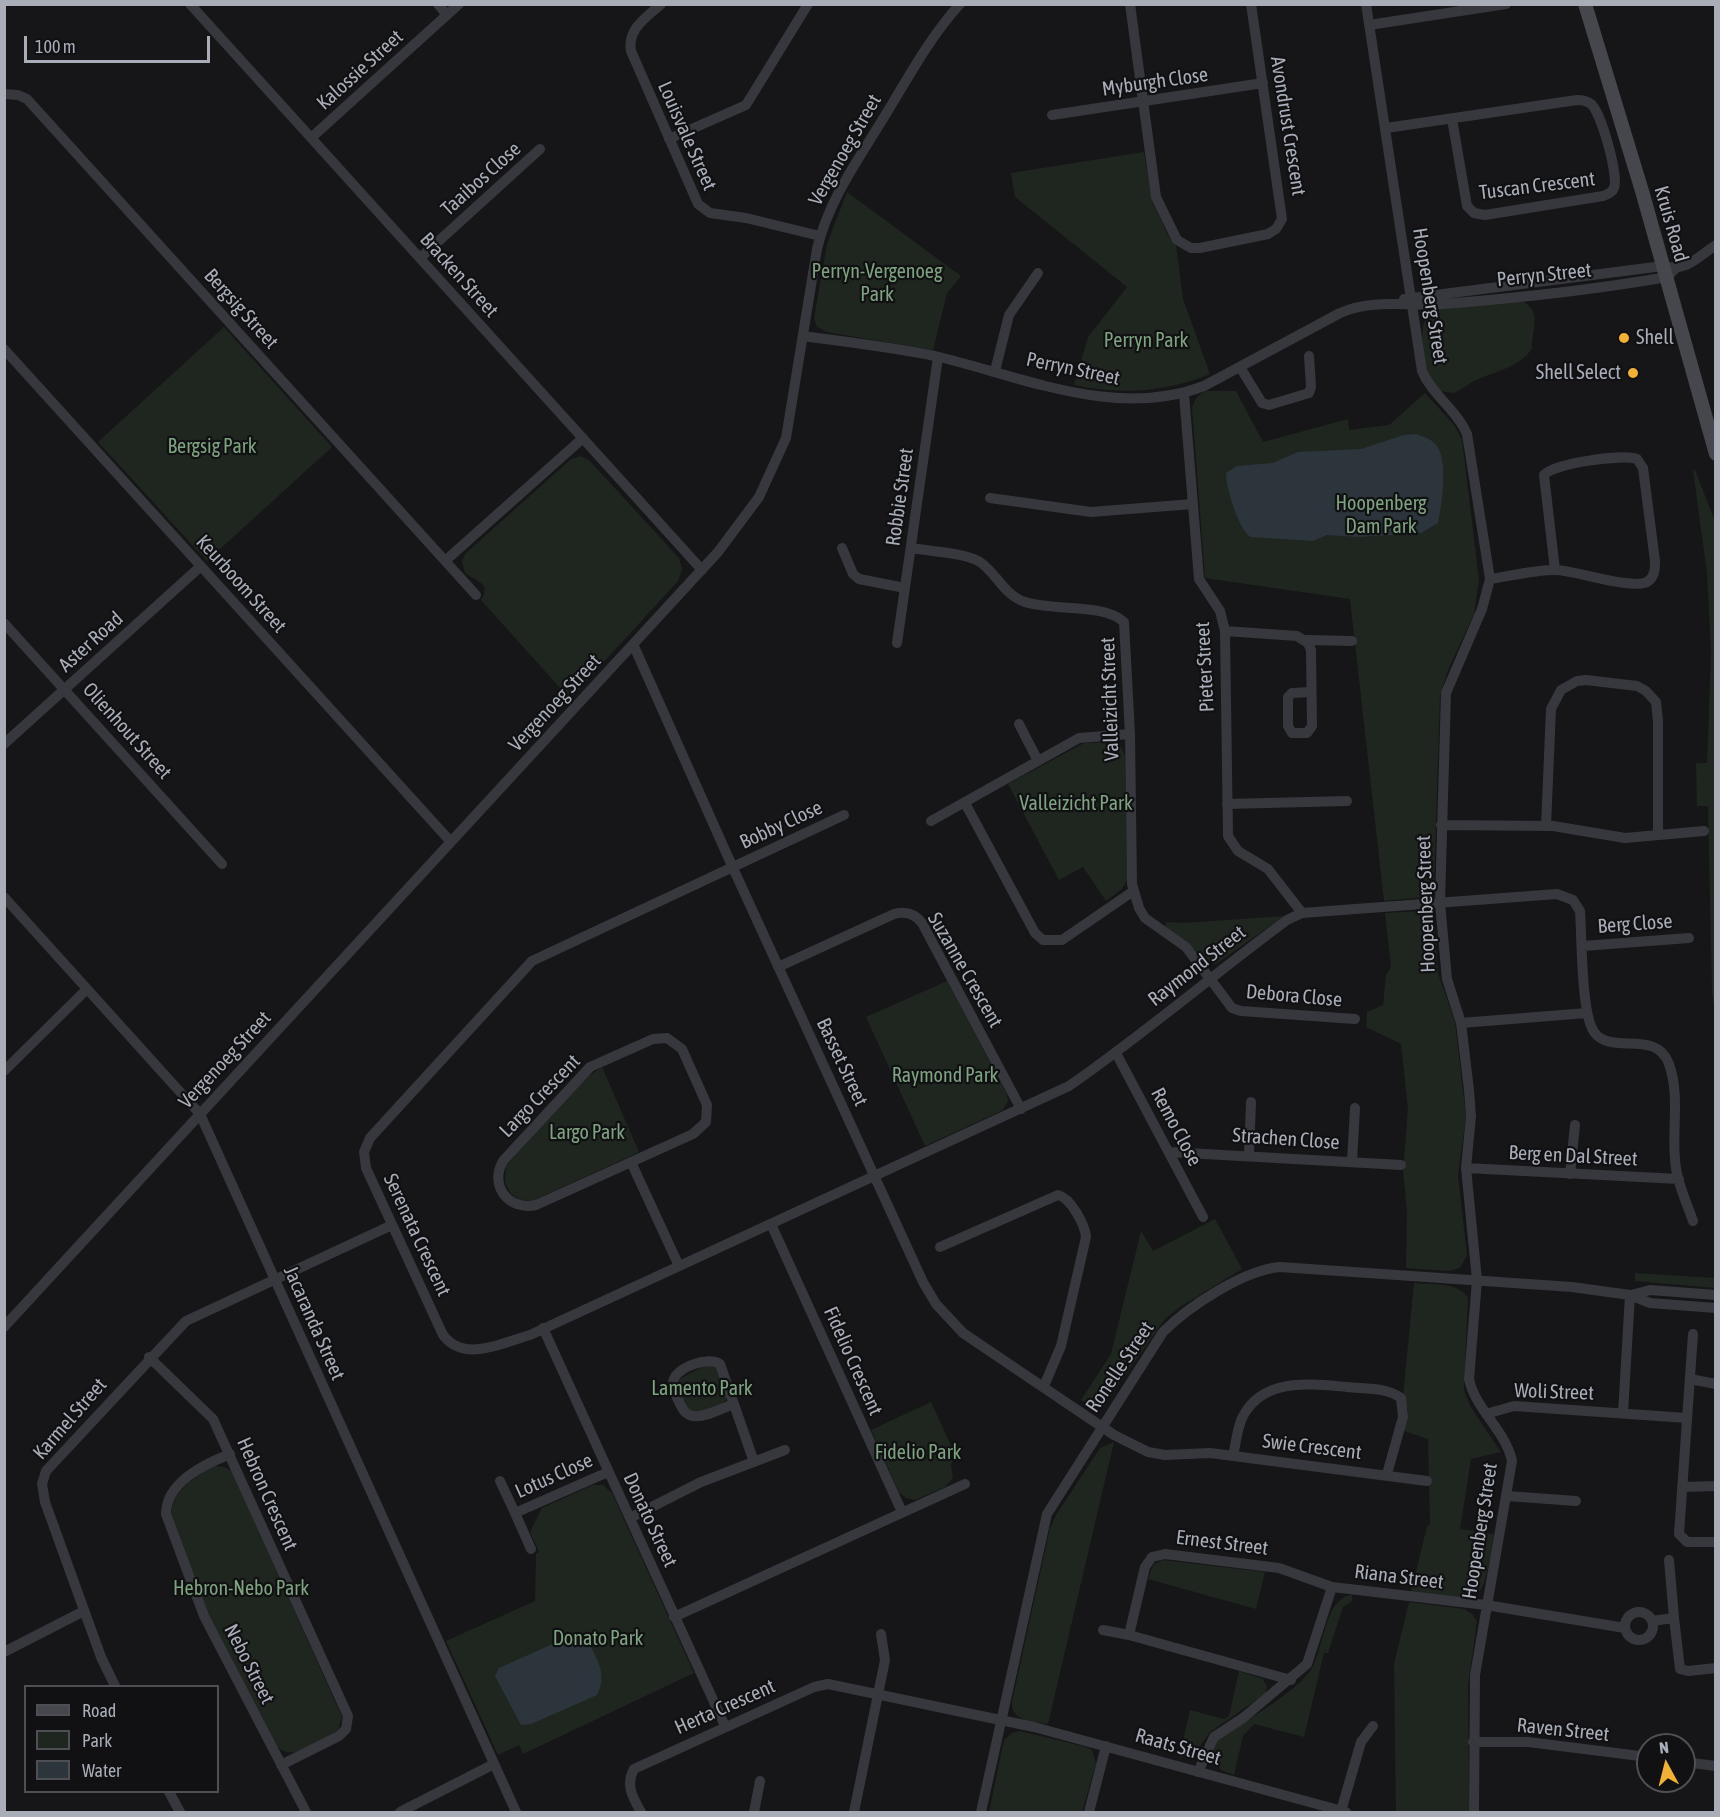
<!DOCTYPE html>
<html>
<head>
<meta charset="utf-8">
<style>
	body { margin:0 }
	#map { position:relative; width:1720px; height:1817px; overflow:hidden; background:#161618; font-family:"Asap Condensed",sans-serif }
	canvas { display:block }
	.frame { position:absolute; inset:0; border:6px solid #a8adb8; pointer-events:none }
	.legend { position:absolute; left:24px; top:1685px; width:195px; height:108px; box-sizing:border-box; background:#111113; border:2px solid #4d4f55; margin:0; padding:8px 10px; list-style:none; font-size:18px; color:#a8adb8 }
	.legend li { display:flex; align-items:center; gap:12px; height:30px }
	.legend b { width:30px; border:2px solid #4d4f55 }
	.north { position:absolute; left:1636px; top:1733px; width:60px; height:60px; box-sizing:border-box; background:#111113; border:2px solid #4d4f55; border-radius:50%; rotate:353deg; font-size:16px; font-weight:700; line-height:24px; text-align:center; color:#a8adb8 }
	.north::after { content:''; display:block; margin:auto; width:21px; height:27px; background:#f2b134; clip-path:polygon(50% 0,100% 100%,50% 72%,0 100%) }
	.scale { position:absolute; left:24px; top:36px; width:186px; height:27px; box-sizing:border-box; border:3px solid #a8adb8; border-top:0; padding-left:8px; font-size:18px; line-height:21px; white-space:nowrap; color:#a8adb8; -webkit-text-stroke:4px #111113; paint-order:stroke }
</style>
</head>
<body>
<div id="map">
<canvas width="1720" height="1817"></canvas>
<div class="frame"></div>
<ul class="legend">
<li><b style="height:8px;background:#45474d"></b>Road</li>
<li><b style="height:16px;background:#1e261f"></b>Park</li>
<li><b style="height:16px;background:#2c353c"></b>Water</li>
</ul>
<div class="north">N</div>
<div class="scale">100 m</div>
</div>
<script>
const g = document.querySelector('canvas').getContext('2d');
g.lineJoin = 'round';
function paint(path, color) { g.fillStyle = color; g.fill(path, 'evenodd'); }
function stroke(path, color, width, dash) { g.strokeStyle = color; g.lineWidth = width; g.lineCap = dash ? 'butt' : 'round'; g.setLineDash(dash || []); g.stroke(path); }
function write(font, color, halo, rows, align = 'center') {
  g.font = font + ' "Asap Condensed",sans-serif'; g.lineWidth = 4.5; g.setLineDash([]); g.textBaseline = 'middle'; g.strokeStyle = halo; g.fillStyle = color; for (const [text, x, y, turn = 0] of rows) {
    g.save(); g.translate(x, y); g.rotate((+turn || 0) * Math.PI / 180); g.textAlign = isNaN(turn) ? turn : align; if (halo) g.strokeText(text, 0, 0); g.fillText(text, 0, 0); g.restore();
  }
}
const green = new Path2D(`
	M 1144,152 L 1152,201 L 1168,235 L 1176,245 L 1183,299 L 1210,374 C 1168,392 1119,395 1074,385 L 1088,337 L 1127,287 L 1015,197 L 1011,173 Z
	M 847,192 L 961,276 L 947,293 L 933,350 L 827,332 L 817,327 L 814,318 L 827,244 Z
	M 1521,300 C 1544,313 1531,329 1532,349 C 1517,369 1495,371 1474,381 C 1467,385 1461,390 1454,393 L 1439,391 C 1436,385 1431,380 1428,374 C 1422,358 1417,319 1433,310 Z
	M 224,327 L 332,447 L 207,561 L 98,442 Z
	M 1205,391 L 1236,391 L 1263,442 L 1348,419 L 1349,430 L 1389,425 L 1425,393 L 1454,425 L 1462,439 L 1479,580 L 1474,614 L 1448,670 L 1440,696 L 1434,886 L 1426,897 L 1384,901 L 1350,599 L 1205,578 L 1192,408 L 1196,398 Z
	M 580,456 L 589,460 L 679,558 L 682,569 L 678,581 L 570,699 L 481,600 C 492,582 476,582 465,573 L 462,561 L 466,553 L 571,459 Z
	M 1693,470 L 1695,470 L 1716,524 L 1715,1012 L 1712,993 L 1708,806 L 1697,806 L 1696,763 L 1707,763 L 1711,651 L 1707,573 Z
	M 1112,742 L 1120,745 L 1125,756 L 1127,880 L 1122,889 L 1106,901 L 1083,867 L 1059,880 L 1008,784 L 1084,743 Z
	M 1420,911 L 1429,915 L 1434,924 L 1438,973 L 1455,1022 L 1466,1117 L 1458,1175 L 1467,1255 L 1460,1268 L 1450,1271 L 1406,1268 L 1407,1211 L 1403,1171 L 1408,1109 L 1401,1044 L 1366,1027 L 1367,1012 L 1383,1005 L 1386,975 L 1391,967 L 1385,913 Z
	M 1284,916 L 1216,964 L 1207,962 L 1185,940 L 1166,928 L 1166,922 L 1184,923 Z
	M 947,981 L 1007,1094 L 1008,1101 L 1003,1110 L 925,1146 L 866,1017 Z
	M 602,1067 L 639,1152 L 534,1200 C 518,1202 511,1196 505,1183 L 506,1166 L 585,1078 Z
	M 1215,1219 L 1242,1269 L 1180,1307 L 1165,1319 L 1104,1405 L 1092,1406 L 1081,1400 L 1111,1354 L 1141,1231 L 1153,1251 Z
	M 1635,1273 L 1715,1278 L 1715,1288 L 1635,1281 Z
	M 1414,1283 C 1432,1285 1458,1281 1468,1298 L 1464,1390 L 1470,1406 L 1501,1452 L 1471,1459 L 1460,1529 L 1494,1534 C 1481,1610 1486,1600 1411,1592 L 1427,1526 L 1430,1525 L 1428,1439 L 1404,1431 L 1408,1411 L 1403,1396 Z
	M 707,1364 L 717,1366 L 727,1398 C 720,1409 700,1413 688,1411 L 677,1388 L 678,1380 Z
	M 931,1402 L 955,1454 L 951,1464 L 953,1478 L 945,1487 L 915,1500 L 906,1498 L 899,1492 L 871,1430 Z
	M 1114,1442 L 1048,1724 C 1033,1721 1011,1722 1012,1702 L 1050,1528 L 1056,1515 L 1100,1448 Z
	M 215,1466 L 225,1467 L 232,1472 L 342,1717 L 338,1730 C 324,1740 292,1762 278,1747 L 205,1608 L 172,1518 C 168,1493 196,1476 215,1466 Z
	M 593,1485 L 603,1485 L 612,1493 L 694,1673 L 523,1754 L 519,1745 L 498,1755 L 446,1641 L 535,1601 L 536,1554 L 539,1552 L 530,1532 L 542,1508 Z
	M 1162,1560 L 1265,1572 L 1256,1609 L 1148,1579 L 1153,1565 Z
	M 1352,1595 L 1352,1601 L 1343,1607 L 1328,1653 L 1324,1653 L 1304,1737 L 1254,1724 L 1243,1736 L 1234,1775 L 1221,1770 L 1212,1757 L 1217,1741 C 1241,1722 1297,1693 1312,1668 C 1324,1647 1325,1597 1352,1595 Z
	M 1409,1602 L 1464,1609 L 1472,1614 L 1477,1621 L 1468,1686 L 1469,1812 L 1396,1812 L 1394,1664 Z
	M 1239,1671 L 1263,1679 L 1267,1687 L 1265,1694 L 1210,1732 L 1195,1753 L 1179,1758 L 1190,1710 L 1224,1719 L 1229,1716 Z
	M 1020,1731 L 1086,1747 L 1092,1750 L 1096,1763 L 1082,1812 L 989,1812 L 1004,1740 L 1012,1733 Z`);
const water = new Path2D(`
	M 1416,434 C 1424,437 1432,439 1437,446 C 1448,461 1442,505 1438,523 L 1421,533 L 1359,537 L 1327,535 L 1313,541 L 1251,537 C 1239,531 1226,488 1226,473 L 1237,466 L 1273,463 L 1298,452 L 1361,449 L 1404,435 Z
	M 575,1634 L 587,1640 C 597,1659 608,1674 597,1695 L 531,1724 L 521,1725 L 495,1676 L 499,1668 Z`);
const street = new Path2D(`
	M 190,4 L 702,570
	M 438,4 L 447,15
	M 661,4 C 646,18 627,29 631,51 L 698,204 L 710,213 L 746,218 L 820,236
	M 1130,4 L 1156,197 L 1177,240 L 1191,248 L 1200,248 L 1268,234 L 1276,229 L 1282,219 L 1251,4
	M 1366,4 L 1422,371 C 1432,395 1457,410 1467,434 L 1490,579 L 1482,609 L 1446,693 L 1440,903 L 1447,979 L 1461,1023 L 1469,1090 L 1471,1116 L 1466,1168 L 1477,1280 L 1469,1379 C 1475,1409 1506,1431 1512,1461 L 1475,1675 L 1474,1812
	M 1369,25 L 1506,4
	M 4,94 L 18,95 L 27,99 L 476,595
	M 1052,115 L 1263,83
	M 1386,128 L 1577,100 C 1582,100 1587,101 1591,104 C 1601,112 1619,176 1614,188 C 1612,193 1608,194 1603,196 L 1485,215 L 1474,213 L 1467,206 L 1452,119
	M 311,138 L 459,4
	M 669,139 L 746,105 L 808,4
	M 420,258 L 540,149
	M 1404,299 L 1663,266 C 1687,272 1697,257 1716,245
	M 803,336 C 847,342 891,347 935,356 C 1021,376 1116,420 1204,386 L 1340,313 C 1373,298 1409,307 1444,304 C 1518,298 1593,290 1667,277 L 1675,269
	M 4,349 L 451,842
	M 1240,367 L 1262,403 L 1269,405 L 1309,393 L 1311,387 L 1309,356
	M 995,371 L 1009,315 L 1038,273
	M 1184,394 L 1199,579 L 1220,611 L 1225,631 L 1228,836 L 1238,851 L 1268,869 L 1302,913
	M 990,498 L 1091,512 L 1193,504
	M 842,548 L 853,574 L 859,579 L 905,588
	M 911,548 C 929,551 966,553 980,562 C 997,574 1004,595 1025,602 C 1052,611 1104,603 1124,622 L 1130,734 L 1132,884 L 1139,908 L 1145,918 L 1186,947 L 1232,1008 L 1241,1011 L 1355,1019
	M 445,561 L 583,438
	M 1490,579 C 1510,576 1534,570 1555,570 C 1574,570 1632,590 1647,582 C 1655,577 1655,569 1655,561 L 1643,468 L 1637,459 C 1623,454 1554,463 1544,475 L 1555,570
	M 4,623 L 222,864
	M 1225,631 L 1297,636 L 1308,643 L 1311,650 L 1312,726 L 1307,733 L 1292,733 L 1288,726 L 1288,697 L 1292,693 L 1311,692
	M 1306,640 L 1352,641
	M 897,643 L 938,357
	M 633,644 L 733,868 L 923,1282 L 936,1304 L 963,1333 L 1114,1435 L 1148,1452 L 1165,1455 L 1210,1453 L 1427,1481
	M 1019,724 L 1038,761
	M 4,744 L 201,566
	M 965,803 L 1035,933 L 1043,940 L 1062,940 L 1132,892
	M 1227,804 L 1347,801
	M 844,815 L 532,961 L 370,1138 L 364,1152 L 366,1168 L 443,1335 C 464,1363 502,1343 530,1335 L 1069,1086 C 1144,1034 1214,974 1287,920 L 1302,913 L 1557,894 L 1573,900 L 1580,911 C 1582,938 1581,1013 1594,1032 C 1611,1056 1656,1028 1669,1064 C 1680,1095 1672,1128 1675,1159 C 1676,1180 1686,1201 1693,1221
	M 931,821 L 1079,738 L 1130,734
	M 1441,825 L 1553,826 L 1625,838 L 1704,831
	M 1546,826 L 1551,709 L 1561,690 L 1577,681 L 1586,680 L 1637,686 L 1646,691 L 1656,702 L 1658,721 L 1658,835
	M 4,897 L 200,1114 L 516,1812
	M 1583,946 L 1689,938
	M 778,967 L 894,914 C 905,911 915,914 922,923 L 1021,1109
	M 1461,1023 L 1587,1013
	M 667,1038 L 682,1049 L 707,1105 L 706,1122 L 693,1134 L 536,1205 C 508,1211 489,1185 503,1161 L 590,1067 L 653,1039 Z
	M 1116,1053 L 1203,1217
	M 4,1071 L 87,989
	M 1169,1152 L 1401,1165
	M 1249,1155 L 1251,1102
	M 631,1162 L 679,1266
	M 1352,1162 L 1355,1108
	M 1466,1168 L 1679,1179
	M 1570,1174 L 1575,1125
	M 771,1224 L 902,1512
	M 940,1247 L 1058,1195 C 1071,1198 1085,1225 1086,1237 L 1061,1346 L 1044,1386
	M 1631,1295 L 1650,1290 L 1716,1295
	M 4,1327 L 718,552 L 759,497 L 786,438 L 817,249 C 828,202 856,163 881,122 C 906,82 928,39 960,4
	M 543,1328 L 725,1726
	M 1693,1334 L 1679,1534 L 1687,1542 L 1716,1542
	M 149,1357 L 213,1419 L 348,1716 L 346,1729 L 339,1736 L 281,1765
	M 1690,1379 L 1716,1384
	M 734,1404 C 722,1408 705,1418 693,1416 C 686,1415 683,1410 680,1404 C 677,1398 672,1389 673,1382 C 675,1367 709,1356 720,1364 L 754,1462
	M 1623,1413 L 1630,1295
	M 1486,1414 L 1514,1406 L 1687,1418
	M 230,1454 C 205,1464 166,1482 166,1514 L 204,1616 L 306,1812
	M 1233,1456 C 1236,1443 1237,1428 1243,1416 C 1264,1377 1311,1384 1347,1387 C 1365,1389 1386,1387 1401,1398 L 1403,1417 L 1387,1474
	M 500,1481 L 515,1513 L 608,1472
	M 1682,1487 L 1716,1486
	M 1507,1496 L 1576,1501
	M 515,1513 L 531,1549
	M 630,1518 L 701,1482 L 785,1450
	M1625 1626a14 14 0 1 1 28 0a14 14 0 1 1-28 0Z
	M 674,1617 L 965,1484
	M 1674,1618 L 1680,1669 L 1688,1671 L 1716,1668
	M 1652,1621 L 1674,1618 L 1669,1560
	M 1103,1630 L 1129,1635
	M 4,1652 L 84,1611
	M 1291,1680 L 1129,1635 L 1145,1567 L 1152,1557 L 1165,1554 L 1279,1568 L 1332,1587
	M 115,1686 L 101,1657 L 45,1502 L 42,1484 L 46,1471 L 186,1321 L 392,1225
	M 1473,1742 L 1528,1742 L 1648,1757
	M 1684,1762 L 1716,1766
	M 1198,1772 L 1214,1737 L 1243,1718 L 1307,1664 L 1332,1587 L 1486,1605 L 1625,1628
	M 169,1792 L 180,1812
	M 1341,1811 L 1361,1742 L 1373,1726
	M 400,1812 L 494,1764
	M 641,1812 C 633,1798 625,1785 634,1769 L 814,1687 L 828,1684 L 1034,1727 L 1346,1812
	M 754,1812 L 760,1781
	M 854,1812 L 885,1660 L 881,1634
	M 981,1812 L 1047,1514 L 1163,1332 C 1189,1306 1244,1270 1280,1267 L 1572,1287 L 1630,1295 L 1650,1303 L 1716,1308
	M 1089,1812 L 1106,1746`);
const secondary = new Path2D(`
	M 1585,4 L 1642,191 L 1716,454`);
const markers = [
	[1624,338,6,"#f2b134"],
	[1633,373,6,"#f2b134"]
];
const streetNames = [
	["Kalossie Street",360,70,-42],
	["Myburgh Close",1155,82,-8],
	["Avondrust Crescent",1288,126,81],
	["Louisvale Street",687,136,66],
	["Vergenoeg Street",845,150,-60],
	["Taaibos Close",481,179,-42],
	["Tuscan Crescent",1537,186,-7],
	["Kruis Road",1671,224,74],
	["Bracken Street",459,275,48],
	["Perryn Street",1544,275,-6],
	["Hoopenberg Street",1430,296,81],
	["Bergsig Street",241,309,48],
	["Perryn Street",1073,369,12],
	["Robbie Street",900,497,-82],
	["Keurboom Street",241,584,48],
	["Aster Road",91,642,-42],
	["Pieter Street",1205,667,-93],
	["Valleizicht Street",1110,699,-92],
	["Vergenoeg Street",555,703,-47],
	["Olienhout Street",127,731,48],
	["Bobby Close",781,825,-25],
	["Hoopenberg Street",1426,904,-92],
	["Berg Close",1635,924,-4],
	["Raymond Street",1197,966,-38],
	["Suzanne Crescent",965,970,60],
	["Debora Close",1294,996,5],
	["Vergenoeg Street",225,1060,-47],
	["Basset Street",842,1062,65],
	["Largo Crescent",540,1096,-46],
	["Remo Close",1176,1127,62],
	["Strachen Close",1286,1139,4],
	["Berg en Dal Street",1573,1156,3],
	["Serenata Crescent",417,1235,65],
	["Jacaranda Street",314,1323,66],
	["Fidelio Crescent",853,1361,66],
	["Ronelle Street",1120,1367,-56],
	["Woli Street",1554,1392,2],
	["Karmel Street",70,1419,-49],
	["Swie Crescent",1312,1447,7],
	["Lotus Close",554,1476,-24],
	["Hebron Crescent",267,1494,66],
	["Donato Street",650,1520,65],
	["Hoopenberg Street",1480,1531,-81],
	["Ernest Street",1222,1543,7],
	["Riana Street",1399,1577,7],
	["Nebo Street",249,1664,63],
	["Herta Crescent",725,1707,-24],
	["Raven Street",1563,1730,6],
	["Raats Street",1178,1747,16]
];
const parkNames = [
	["Perryn-Vergenoeg",877,272],
	["Park",877,295],
	["Perryn Park",1146,341],
	["Bergsig Park",212,447],
	["Hoopenberg",1381,504],
	["Dam Park",1381,527],
	["Valleizicht Park",1076,804],
	["Raymond Park",945,1076],
	["Largo Park",587,1133],
	["Lamento Park",702,1389],
	["Fidelio Park",918,1453],
	["Hebron-Nebo Park",241,1589],
	["Donato Park",598,1639]
];
const poiNames = [
	["Shell",1636,338],
	["Shell Select",1621,373,"right"]
];
paint(green, '#1e261f');
paint(water, '#2c353c');
stroke(street, '#37383d', 10);
stroke(secondary, '#45474d', 14);
for (const [x, y, r, color] of markers) { const dot = new Path2D(); dot.arc(x, y, r, 0, 2 * Math.PI); g.fillStyle = color; g.fill(dot); stroke(dot, '#111113', 2); }
write('20px', '#a8adb8', '#111113', streetNames);
write('20px', '#7fa381', '#111113', parkNames);
write('20px', '#a8adb8', '#111113', poiNames, 'left');
</script>
</body>
</html>
